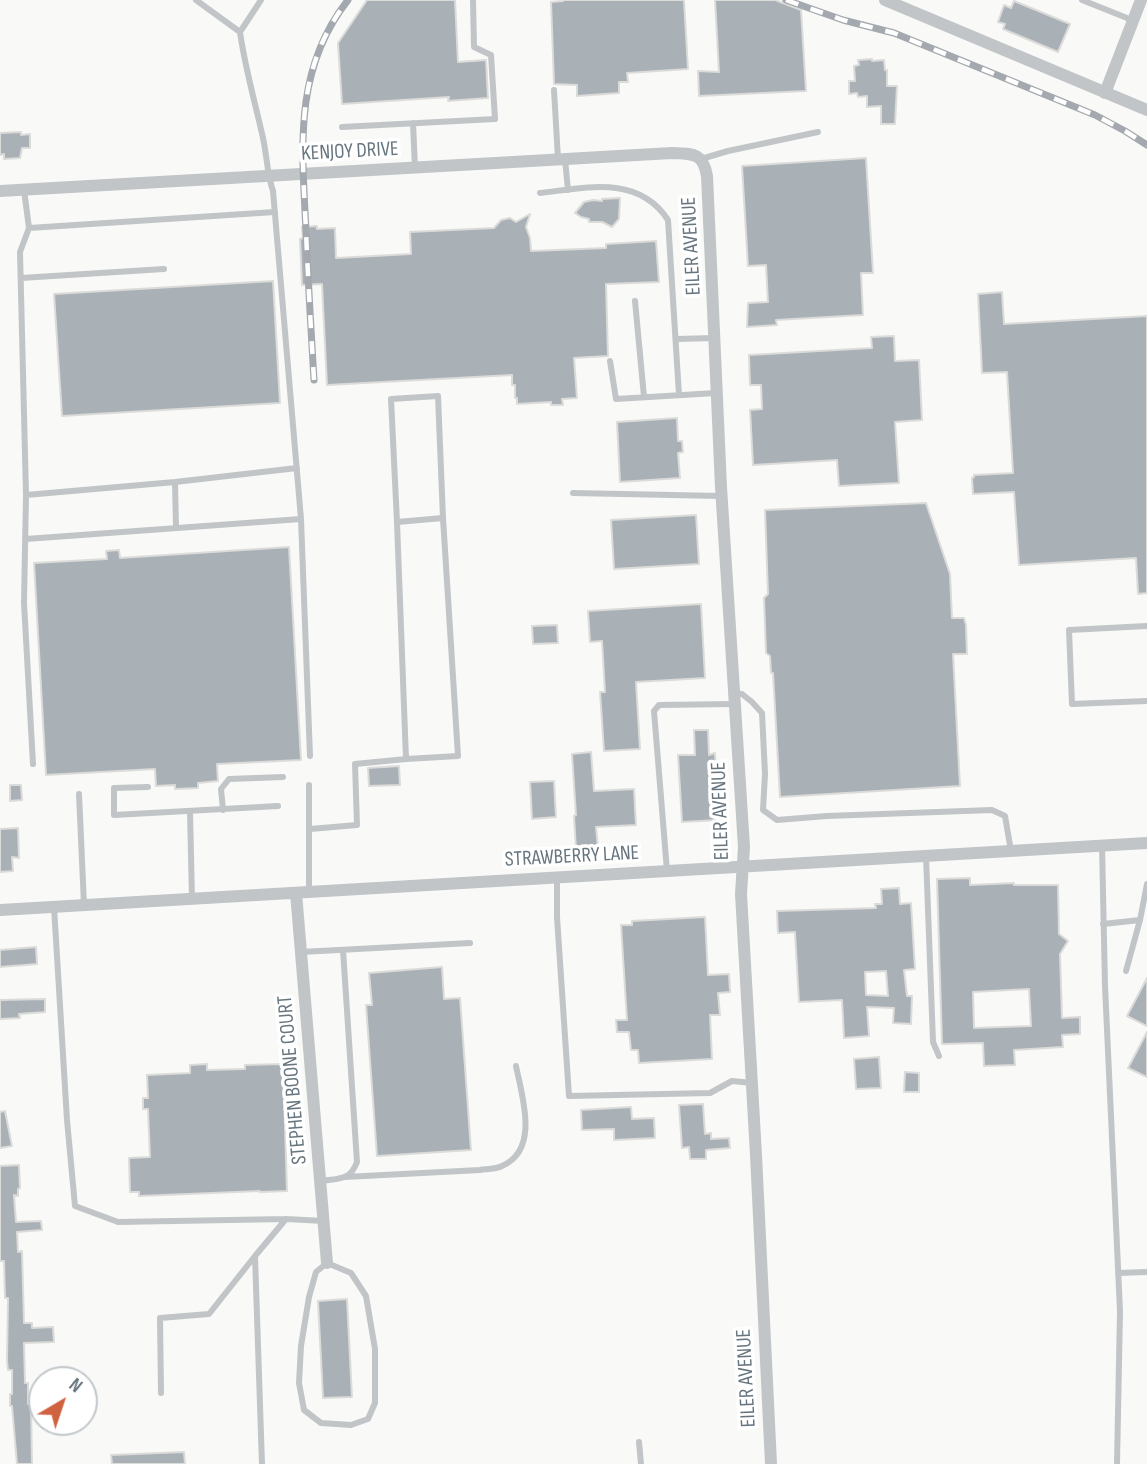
<!DOCTYPE html>
<html>
<head>
<meta charset="utf-8">
<style>
	body { margin:0 }
	#map { position:relative; width:1147px; height:1464px; overflow:hidden; background:#f9f9f7; font-family:"Sofia Sans Condensed",sans-serif }
	canvas { display:block }
	.north { position:absolute; left:28px; top:1366px; width:70px; height:70px; box-sizing:border-box; background:#fff; border:2px solid #c2c8cc; border-radius:50%; rotate:39deg; font-size:19px; font-weight:700; line-height:28px; text-align:center; color:#67757f }
	.north::after { content:''; display:block; margin:auto; width:24px; height:32px; background:#d16240; clip-path:polygon(50% 0,100% 100%,50% 72%,0 100%) }
</style>
</head>
<body>
<div id="map">
<canvas width="1147" height="1464"></canvas>
<div class="north">N</div>
</div>
<script>
const g = document.querySelector('canvas').getContext('2d');
g.lineJoin = 'round';
function paint(path, color) { g.fillStyle = color; g.fill(path, 'evenodd'); }
function stroke(path, color, width, dash) { g.strokeStyle = color; g.lineWidth = width; g.lineCap = dash ? 'butt' : 'round'; g.setLineDash(dash || []); g.stroke(path); }
function write(font, color, halo, rows, align = 'center') {
  g.font = font + ' "Sofia Sans Condensed",sans-serif'; g.lineWidth = 7; g.setLineDash([]); g.textBaseline = 'middle'; g.strokeStyle = halo; g.fillStyle = color; for (const [text, x, y, turn = 0] of rows) {
    g.save(); g.translate(x, y); g.rotate((+turn || 0) * Math.PI / 180); g.textAlign = isNaN(turn) ? turn : align; if (halo) g.strokeText(text, 0, 0); g.fillText(text, 0, 0); g.restore();
  }
}
const building = new Path2D(`
	M 367,0 L 455,0 L 458,62 L 486,60 L 488,98 L 448,101 L 449,97 L 342,104 L 338,43 Z
	M 563,0 L 684,0 L 688,69 L 627,73 L 628,82 L 619,82 L 619,93 L 577,96 L 577,85 L 554,84 L 551,2 L 563,1 Z
	M 715,0 L 775,0 L 801,10 L 806,91 L 699,96 L 698,71 L 719,72 Z
	M 1014,1 L 1070,24 L 1058,52 L 1003,29 L 1005,24 L 998,22 L 1004,5 L 1011,8 Z
	M 872,59 L 872,61 L 884,60 L 885,70 L 887,70 L 887,86 L 897,86 L 895,124 L 881,124 L 881,106 L 867,107 L 867,96 L 858,97 L 857,93 L 849,94 L 849,81 L 855,81 L 854,66 L 859,65 L 858,60 Z
	M 21,132 L 21,135 L 30,134 L 30,148 L 22,148 L 20,158 L 4,159 L 4,154 L 0,155 L 0,133 Z
	M 866,158 L 873,273 L 861,273 L 863,315 L 776,320 L 777,325 L 747,327 L 748,303 L 768,302 L 766,265 L 748,266 L 742,166 Z
	M 620,198 L 619,219 L 612,227 L 602,222 L 589,222 L 589,219 L 581,217 L 575,213 L 584,202 L 593,200 L 602,201 L 602,199 Z
	M 530,214 L 526,227 L 530,238 L 531,251 L 606,248 L 606,244 L 656,241 L 659,282 L 606,284 L 608,356 L 574,358 L 577,398 L 562,399 L 563,405 L 551,405 L 551,402 L 517,404 L 517,398 L 515,398 L 515,385 L 512,385 L 512,375 L 327,385 L 322,284 L 302,285 L 300,239 L 303,238 L 302,227 L 317,226 L 317,229 L 335,228 L 336,258 L 411,254 L 410,232 L 494,228 L 501,220 L 510,218 L 516,222 Z
	M 273,281 L 280,403 L 62,416 L 54,294 Z
	M 1002,292 L 1004,324 L 1147,316 L 1147,593 L 1138,594 L 1136,558 L 1019,565 L 1014,492 L 973,494 L 972,478 L 974,477 L 974,475 L 1013,473 L 1007,372 L 982,373 L 978,294 Z
	M 894,336 L 895,361 L 919,360 L 922,420 L 895,422 L 899,483 L 839,486 L 837,460 L 753,465 L 750,410 L 762,409 L 761,385 L 750,385 L 749,355 L 872,348 L 871,337 Z
	M 677,418 L 678,441 L 682,441 L 683,452 L 678,453 L 680,478 L 620,482 L 617,422 Z
	M 926,503 L 950,574 L 952,618 L 964,618 L 966,625 L 967,654 L 953,654 L 960,786 L 780,797 L 773,673 L 771,673 L 770,656 L 766,653 L 764,598 L 768,594 L 765,510 Z
	M 696,515 L 699,564 L 614,569 L 611,520 Z
	M 289,547 L 301,760 L 217,764 L 218,781 L 198,783 L 198,788 L 175,789 L 175,785 L 156,786 L 155,769 L 46,775 L 34,563 L 107,559 L 106,551 L 119,550 L 120,558 Z
	M 701,604 L 705,678 L 636,682 L 640,749 L 604,751 L 600,692 L 605,692 L 602,641 L 590,642 L 588,611 Z
	M 557,625 L 558,643 L 533,644 L 532,626 Z
	M 694,730 L 708,730 L 709,755 L 715,753 L 718,820 L 682,822 L 678,755 L 695,755 Z
	M 591,752 L 594,791 L 634,789 L 636,825 L 596,827 L 598,848 L 576,849 L 574,816 L 576,815 L 572,754 Z
	M 399,766 L 400,785 L 369,786 L 368,768 Z
	M 554,781 L 556,817 L 532,819 L 530,782 Z
	M 10,785 L 21,785 L 22,800 L 10,801 Z
	M 18,828 L 19,858 L 12,857 L 13,871 L 0,872 L 0,829 Z
	M 970,878 L 970,885 L 1014,883 L 1014,885 L 1058,885 L 1059,934 L 1068,941 L 1060,954 L 1062,1018 L 1080,1017 L 1080,1034 L 1062,1035 L 1063,1047 L 1014,1050 L 1015,1065 L 984,1066 L 983,1043 L 942,1044 L 937,879 ZM 1029,989 L 1031,1026 L 974,1028 L 973,992 Z
	M 899,888 L 900,904 L 911,903 L 915,969 L 904,970 L 907,996 L 912,996 L 911,1024 L 893,1023 L 894,1008 L 867,1007 L 869,1036 L 844,1038 L 842,1000 L 799,1002 L 795,932 L 778,933 L 777,911 L 876,908 L 875,904 L 882,904 L 881,889 ZM 886,971 L 888,996 L 866,995 L 865,972 Z
	M 705,917 L 708,975 L 729,974 L 730,992 L 718,993 L 720,1015 L 710,1015 L 712,1059 L 639,1063 L 638,1050 L 631,1050 L 629,1032 L 617,1032 L 616,1020 L 627,1020 L 621,925 L 632,925 L 632,921 Z
	M 36,947 L 37,964 L 0,967 L 0,950 Z
	M 442,967 L 444,999 L 460,998 L 471,1150 L 377,1156 L 366,1005 L 372,1005 L 369,973 Z
	M 1147,978 L 1147,1026 L 1127,1016 Z
	M 45,999 L 45,1012 L 19,1014 L 20,1018 L 0,1019 L 0,1000 Z
	M 1147,1032 L 1147,1077 L 1128,1068 Z
	M 879,1057 L 881,1088 L 856,1089 L 854,1059 Z
	M 207,1064 L 207,1070 L 245,1069 L 245,1065 L 283,1064 L 287,1191 L 260,1192 L 260,1191 L 139,1196 L 139,1192 L 130,1192 L 129,1158 L 150,1157 L 148,1109 L 143,1109 L 143,1098 L 148,1098 L 147,1075 L 190,1073 L 190,1065 Z
	M 905,1072 L 919,1073 L 919,1092 L 904,1092 Z
	M 703,1104 L 705,1134 L 711,1133 L 711,1139 L 729,1138 L 730,1148 L 706,1150 L 706,1159 L 690,1159 L 689,1147 L 682,1148 L 679,1105 Z
	M 631,1107 L 632,1119 L 654,1118 L 655,1138 L 614,1140 L 614,1129 L 582,1130 L 581,1110 Z
	M 5,1111 L 12,1146 L 0,1148 L 0,1112 Z
	M 19,1165 L 20,1188 L 18,1189 L 18,1196 L 14,1195 L 16,1222 L 41,1221 L 42,1230 L 17,1232 L 18,1252 L 22,1251 L 24,1323 L 32,1323 L 32,1328 L 53,1327 L 54,1342 L 24,1343 L 25,1383 L 28,1383 L 28,1404 L 31,1404 L 32,1464 L 17,1464 L 12,1406 L 10,1406 L 10,1394 L 12,1394 L 12,1370 L 8,1370 L 7,1361 L 8,1298 L 5,1298 L 4,1261 L 0,1261 L 0,1166 Z
	M 347,1299 L 352,1397 L 323,1398 L 318,1301 Z
	M 184,1452 L 185,1464 L 112,1464 L 111,1455 Z`);
const service = new Path2D(`
	M 196,0 L 240,32
	M 261,0 L 240,32 C 245,68 255,102 263,138 C 267,156 267,174 273,191 L 301,519
	M 1082,0 L 1132,20
	M 554,90 L 558,159
	M 413,123 L 415,168
	M 342,127 L 495,119 L 491,55 L 474,47 L 473,0
	M 565,159 L 568,190
	M 701,159 L 728,151 L 818,132
	M 24,190 L 29,228 L 275,212
	M 540,193 C 585,188 638,174 668,220 L 679,395
	M 29,228 L 20,252 L 26,495 L 24,603 L 33,764
	M 21,278 L 164,269
	M 635,301 L 644,397
	M 676,339 L 715,338
	M 610,361 L 616,399 L 716,393
	M 175,482 L 176,528
	M 573,493 L 721,496
	M 26,495 L 175,482 L 297,468
	M 397,522 L 391,399 L 438,396 L 443,518
	M 26,539 L 301,519 L 310,756
	M 1147,626 L 1069,630 L 1072,704 L 1147,701
	M 734,693 L 742,694 L 752,702 L 762,713 L 765,774 L 763,810 L 777,820 L 827,816 L 992,810 L 1005,816 L 1011,851
	M 309,785 L 309,892
	M 148,787 L 114,788 L 114,815 L 278,806
	M 79,794 L 84,905
	M 223,810 L 221,789 L 229,779 L 283,777
	M 190,811 L 192,899
	M 310,829 L 357,825 L 355,764 L 406,759 L 397,522 L 443,518 L 458,756 L 406,759
	M 1102,845 L 1105,986 L 1120,1311 L 1117,1464
	M 926,856 L 933,1042 L 939,1056
	M 667,871 L 654,711 L 659,705 L 735,704
	M 557,878 L 557,917 L 569,1096 L 710,1093 L 732,1081 L 752,1083
	M 54,907 L 67,1120 L 75,1206 L 118,1222 L 286,1219 L 324,1221
	M 1103,924 L 1140,920 L 1147,884
	M 301,952 L 470,943
	M 1126,971 L 1140,920
	M 345,1177 L 480,1170 C 487,1169 496,1169 502,1166 C 540,1150 522,1096 516,1066
	M 321,1181 C 339,1178 350,1181 357,1162 L 343,950
	M 327,1263 L 351,1273 L 366,1296 L 375,1349 L 375,1403 L 368,1419 L 351,1425 L 321,1423 L 304,1410 L 299,1383 L 301,1346 L 309,1297 L 316,1272 Z
	M 1118,1273 L 1147,1272
	M 161,1393 L 160,1318 L 209,1314 L 255,1256
	M 639,1442 L 641,1464
	M 262,1464 L 255,1256 L 286,1219`);
const minor = new Path2D(`
	M 885,0 L 1147,110
	M 1105,93 L 1141,0
	M 0,191 L 672,153 C 692,154 703,152 707,176 L 721,487 L 744,847 L 741,894 L 756,1155 L 771,1464
	M 296,893 L 327,1263
	M 0,910 L 1147,843`);
const rail = new Path2D(`
	M 786,0 L 843,20 L 894,33 L 1095,115 L 1125,131 L 1147,145
	M 314,380 C 311,330 308,280 306,231 C 302,148 293,70 348,0`);
const streetNames = [
	["KENJOY DRIVE",350,152,-3],
	["EILER AVENUE",692,246,-93],
	["EILER AVENUE",721,811,-92],
	["STRAWBERRY LANE",572,857,-3],
	["STEPHEN BOONE COURT",293,1080,-95],
	["EILER AVENUE",747,1378,-93]
];
paint(building, '#a9b0b6');
stroke(building, '#dbdbda', 2);
stroke(service, '#c1c5c8', 6);
stroke(minor, '#c1c5c8', 12);
stroke(rail, '#a3a9ae', 7);
stroke(rail, '#fff', 4.5, [13]);
write('21px', '#67757f', '#fff', streetNames);
</script>
</body>
</html>
